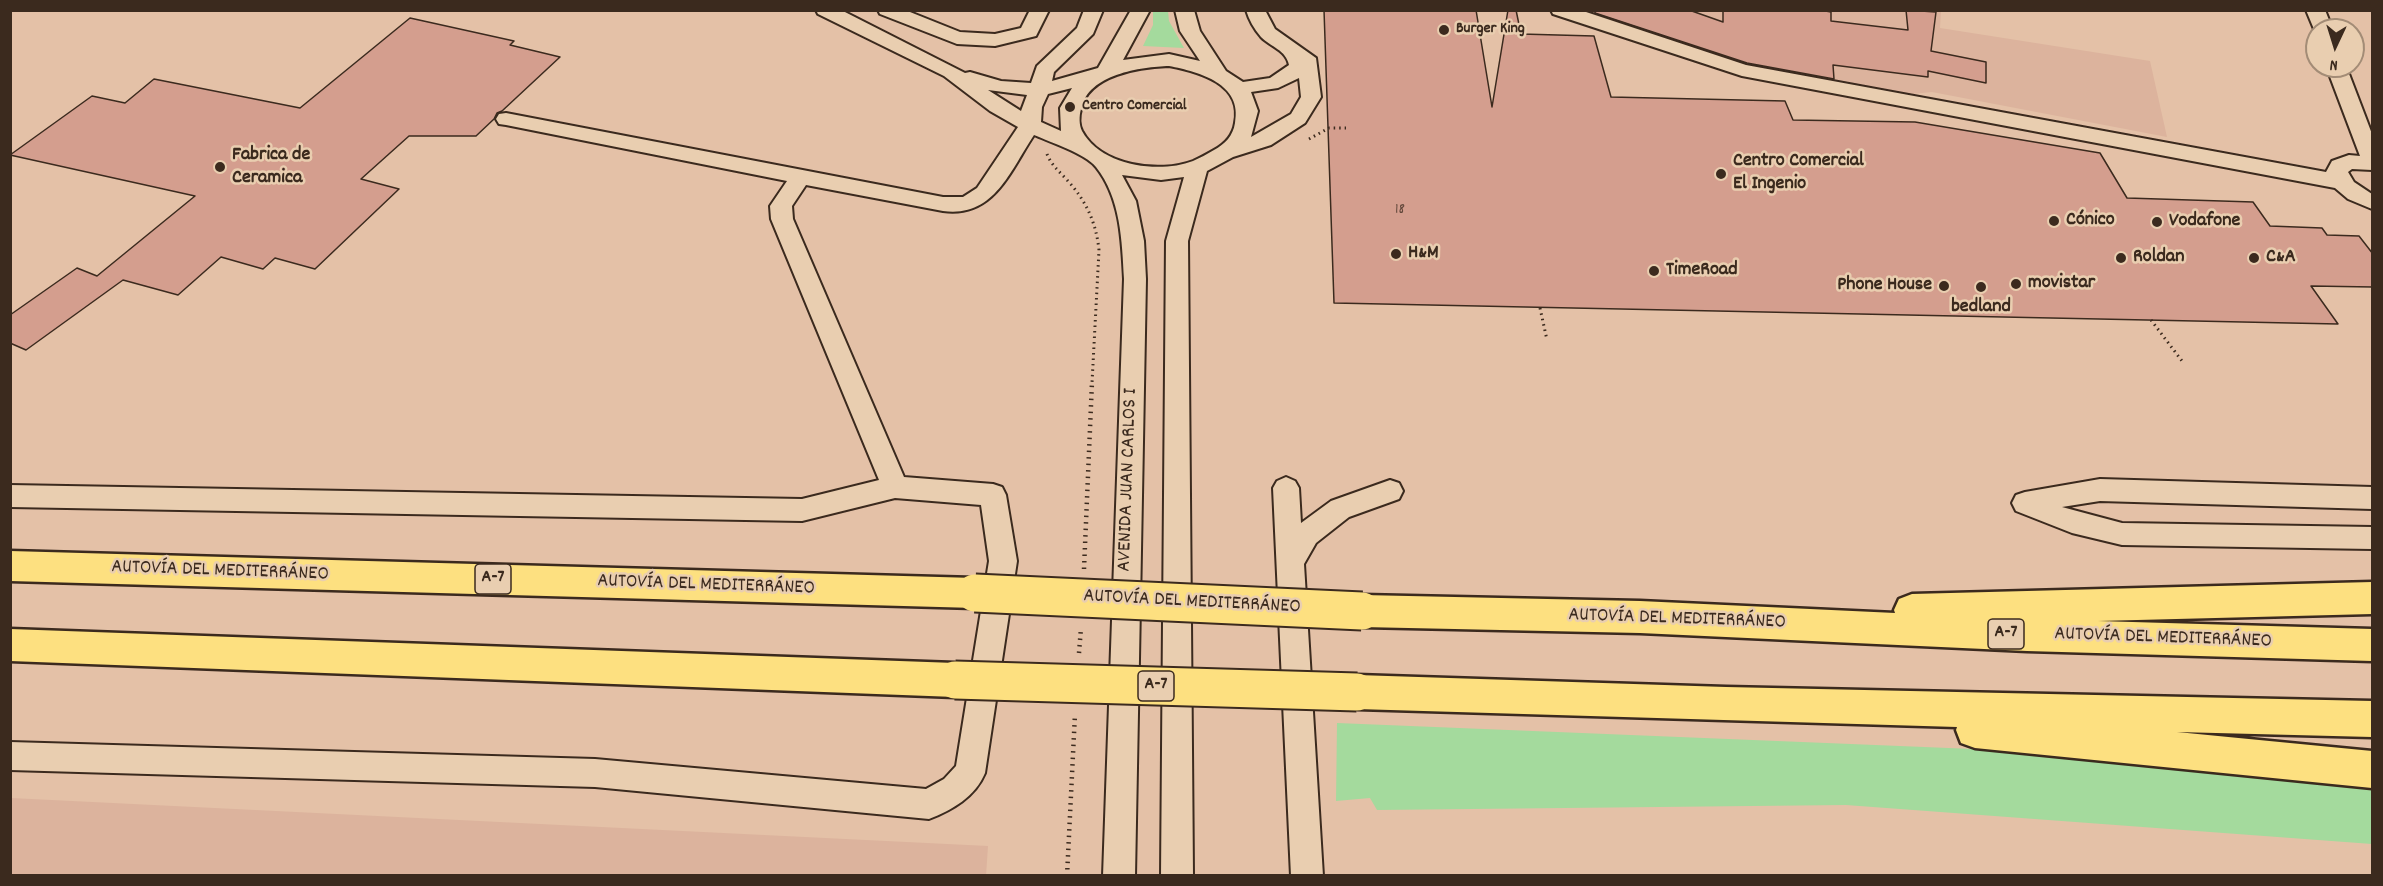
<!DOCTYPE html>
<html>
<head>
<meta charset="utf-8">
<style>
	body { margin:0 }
	#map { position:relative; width:2383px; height:886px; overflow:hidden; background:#e4c1a7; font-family:Dekko,sans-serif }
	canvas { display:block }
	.frame { position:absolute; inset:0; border:12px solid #3b2a1e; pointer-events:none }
	.north { position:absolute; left:2305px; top:18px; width:60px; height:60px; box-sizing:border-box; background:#e9ceb0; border:2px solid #a38c76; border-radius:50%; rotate:184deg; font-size:16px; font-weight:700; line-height:24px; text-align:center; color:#3b2a1e }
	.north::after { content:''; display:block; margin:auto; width:21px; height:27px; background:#3b2a1e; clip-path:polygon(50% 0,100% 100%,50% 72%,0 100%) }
</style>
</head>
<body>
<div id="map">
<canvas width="2383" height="886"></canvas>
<div class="frame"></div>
<div class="north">N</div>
</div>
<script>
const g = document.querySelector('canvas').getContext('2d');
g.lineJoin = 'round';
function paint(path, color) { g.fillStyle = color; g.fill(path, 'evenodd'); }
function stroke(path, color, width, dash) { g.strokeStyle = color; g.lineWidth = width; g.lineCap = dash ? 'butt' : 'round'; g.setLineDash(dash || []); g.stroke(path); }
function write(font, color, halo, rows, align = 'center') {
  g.font = font + ' Dekko,sans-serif'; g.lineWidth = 5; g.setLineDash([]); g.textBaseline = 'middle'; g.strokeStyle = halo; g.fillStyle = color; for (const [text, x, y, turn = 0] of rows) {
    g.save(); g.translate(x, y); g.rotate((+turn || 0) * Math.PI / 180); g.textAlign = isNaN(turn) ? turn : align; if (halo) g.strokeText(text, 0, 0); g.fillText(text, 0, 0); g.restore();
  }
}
const built = new Path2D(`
	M 1580,11 L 1941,11 L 1940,28 L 2150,61 L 2167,137 L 1932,92 L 1912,94 L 1746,67 Z
	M 10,798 L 11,798 L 988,846 L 986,876 L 11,876 Z`);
const green = new Path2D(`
	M 1153,11 L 1168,11 L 1169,21 L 1184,48 L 1143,46 L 1153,25 Z
	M 1337,723 L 2022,751 L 2372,783 L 2372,844 L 1846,805 L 1377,810 L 1370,798 L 1336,801 Z`);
const building = new Path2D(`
	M 1324,10 L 1476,10 L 1492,107 L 1508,10 L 1516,10 L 1521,34 L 1594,36 L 1611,97 L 1785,101 L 1793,120 L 1915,122 L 2100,153 L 2127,198 L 2253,202 L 2270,226 L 2322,228 L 2327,235 L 2359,236 L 2373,254 L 2373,287 L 2311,286 L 2338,324 L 1334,303 Z
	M 1595,10 L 1689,10 L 1723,22 L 1723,10 L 1820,10 L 1831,12 L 1831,21 L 1908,30 L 1906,10 L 1936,12 L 1931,51 L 1986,62 L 1986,83 L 1928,71 L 1928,77 L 1833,65 L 1834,79 L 1747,63 L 1595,13 Z
	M 410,18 L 514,41 L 510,45 L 560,57 L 502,111 L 497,113 L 494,119 L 476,136 L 409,136 L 361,179 L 399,189 L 315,269 L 275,258 L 263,269 L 221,257 L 178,295 L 123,280 L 26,350 L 10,343 L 10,315 L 77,268 L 97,276 L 195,196 L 10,155 L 92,96 L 125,103 L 154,79 L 300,108 Z`);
const pathFar1 = new Path2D(`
	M 1309,139 L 1329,128 L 1346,128
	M 1047,154 C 1051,165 1060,172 1068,181 C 1086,201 1096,222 1099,250 L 1092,383
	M 1540,308 L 1547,340
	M 2151,320 L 2182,361`);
const path = new Path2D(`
	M 1084,569 L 1092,382
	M 1079,653 L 1081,628
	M 1067,876 L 1075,714`);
const minor = new Path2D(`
	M 816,10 L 841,10 L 965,73 L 970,72 L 1001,81 L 1031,83 L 1037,66 L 1077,28 L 1084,10 L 1103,10 L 1093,34 L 1054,72 L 1052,81 L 1098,68 L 1131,10 L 1150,10 L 1123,60 L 1169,54 L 1200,61 L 1180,31 L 1175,10 L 1194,10 L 1200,31 L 1226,71 L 1243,82 L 1270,78 L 1289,65 C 1286,50 1271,47 1261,37 C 1254,29 1249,20 1246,10 L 1265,10 L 1275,29 L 1316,58 L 1321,97 L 1305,123 L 1271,145 L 1233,157 L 1207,171 L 1188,241 L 1193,876 L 1161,876 L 1166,241 L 1184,177 L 1161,180 L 1122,175 L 1136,201 L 1144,241 L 1146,279 L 1135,876 L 1103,876 L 1124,279 C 1122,242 1121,198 1096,167 C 1086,154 1050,142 1034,135 C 1010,171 994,218 943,211 L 806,185 L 792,206 L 793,219 L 904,477 L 993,484 L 1002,487 L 1006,495 L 1017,561 L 985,773 C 975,797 952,810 929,819 L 595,787 L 10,770 L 10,742 L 595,759 L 926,789 L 944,779 L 956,766 L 989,561 L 981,505 L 895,498 L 802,521 L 10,507 L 10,485 L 802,499 L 879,480 L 771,219 L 770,206 L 787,181 L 506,125 L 499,124 L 496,119 L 499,114 L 506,113 L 943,197 L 963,197 L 977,188 L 1018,127 L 990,111 L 944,76 L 818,14 ZM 1169,66 C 1200,72 1243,84 1235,123 C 1233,136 1225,144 1214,150 C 1207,154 1200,158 1193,161 C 1159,174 1101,166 1082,131 C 1079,125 1079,116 1081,109 C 1088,74 1141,67 1169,66 ZM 1299,78 L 1301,97 L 1291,114 L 1251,137 L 1258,111 L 1251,92 L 1278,88 ZM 1072,88 L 1060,108 L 1061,131 L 1041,122 L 1042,107 L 1048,94 ZM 988,90 L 1027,95 L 1021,111 Z
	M 878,10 L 905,10 L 960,32 L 995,34 L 1021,28 L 1030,10 L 1049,10 L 1036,36 L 995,46 L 957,44 L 880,14 Z
	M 1551,10 L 1580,10 L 1746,65 L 2326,172 L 2332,161 L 2349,155 L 2360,156 L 2326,66 L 2346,66 L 2372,134 L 2372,170 L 2352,169 L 2348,172 L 2354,182 L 2372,194 L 2372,209 L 2348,199 L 2335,188 L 1742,76 L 1553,14 Z
	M 2306,10 L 2325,10 L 2333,30 L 2317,30 L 2316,34 Z
	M 1286,477 L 1295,481 L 1299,488 L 1301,523 L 1331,501 L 1390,480 L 1399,483 L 1403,491 L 1399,499 L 1349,517 L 1316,543 L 1304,564 L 1323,876 L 1291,876 L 1273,488 L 1277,481 Z
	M 2100,479 L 2372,487 L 2372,509 L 2100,501 L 2062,507 L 2122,523 L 2372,527 L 2372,549 L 2122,545 L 2072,533 L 2016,511 L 2012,503 L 2016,495 L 2025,492 Z`);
const highway = new Path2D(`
	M 10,551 L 975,578 L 988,582 L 993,593 L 988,604 L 975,608 L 10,581 Z
	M 2372,582 L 2372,614 L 2098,621 L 2372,629 L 2372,661 L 2027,651 L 1640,633 L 1362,627 L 1349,622 L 1344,611 L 1349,600 L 1362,595 L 1640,601 L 1895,613 L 1894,610 L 1899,599 L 1912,594 Z
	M 10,629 L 955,663 L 968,668 L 974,680 L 968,692 L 955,697 L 10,661 Z
	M 1357,675 L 1726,687 L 2372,701 L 2372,737 L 2177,732 L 2372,751 L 2372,788 L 1975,748 L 1961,743 L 1956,730 L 1957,727 L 1357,709 L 1344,704 L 1338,692 L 1344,680 Z`);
const highwayBridge = new Path2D(`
	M 975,593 L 1362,611
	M 955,680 L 1357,692`);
const markers = [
	[1444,30,6,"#3b2a1e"],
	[1070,107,6,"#3b2a1e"],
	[220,167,6,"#3b2a1e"],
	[1721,174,6,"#3b2a1e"],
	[2054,221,6,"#3b2a1e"],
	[2157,222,6,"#3b2a1e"],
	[1396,254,6,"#3b2a1e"],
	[2121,258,6,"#3b2a1e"],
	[2254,258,6,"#3b2a1e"],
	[1654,271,6,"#3b2a1e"],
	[2016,284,6,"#3b2a1e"],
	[1944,286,6,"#3b2a1e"],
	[1981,287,6,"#3b2a1e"]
];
const farPoinames = [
	["Burger King",1456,30],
	["Centro Comercial",1082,107]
];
const numberNames = [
	["18",1400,211]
];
const shields = [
	[493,579,36],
	[2006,634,36],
	[1156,686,36]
];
const shieldNames = [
	["A-7",493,579],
	["A-7",2006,634],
	["A-7",1156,686]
];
const poiNames = [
	["Fabrica de",232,156],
	["Ceramica",232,179],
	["Centro Comercial",1733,162],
	["El Ingenio",1733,185],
	["Cónico",2066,221],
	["Vodafone",2169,222],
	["H&M",1408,254],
	["Roldan",2133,258],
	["C&A",2266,258],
	["TimeRoad",1666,271],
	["movistar",2028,284],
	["Phone House",1932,286,"right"],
	["bedland",1981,308,"center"]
];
const streetNames = [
	["AVENIDA JUAN CARLOS I",1129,480,-88],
	["AUTOVÍA DEL MEDITERRÁNEO",220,572,2],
	["AUTOVÍA DEL MEDITERRÁNEO",706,586,2],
	["AUTOVÍA DEL MEDITERRÁNEO",1192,603,3],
	["AUTOVÍA DEL MEDITERRÁNEO",1677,620,2],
	["AUTOVÍA DEL MEDITERRÁNEO",2163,639,2]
];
paint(built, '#dcb39d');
paint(green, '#a4da9d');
paint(building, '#d49e8e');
stroke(building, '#3b2a1e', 1.5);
stroke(minor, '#3b2a1e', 4);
stroke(highway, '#3b2a1e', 5);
stroke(pathFar1, '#3b2a1e', 3, [1.5, 4]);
stroke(path, '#3b2a1e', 4.5, [1.5, 5]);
paint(minor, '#e9ceb0');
paint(highway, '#fde080');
stroke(highwayBridge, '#3b2a1e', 41, []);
stroke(highwayBridge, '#fde080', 37);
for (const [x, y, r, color] of markers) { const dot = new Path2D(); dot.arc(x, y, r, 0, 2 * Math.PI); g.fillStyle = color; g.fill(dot); stroke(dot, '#e9ceb0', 2); }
write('bold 16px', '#3b2a1e', '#e9ceb0', farPoinames, 'left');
write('16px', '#61473a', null, numberNames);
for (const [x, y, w] of shields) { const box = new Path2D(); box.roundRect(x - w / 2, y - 15, w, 30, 4.5); g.fillStyle = '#e9ceb0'; g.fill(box); stroke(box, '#3b2a1e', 1.5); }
write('bold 18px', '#3b2a1e', null, shieldNames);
write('bold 20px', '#3b2a1e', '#e9ceb0', poiNames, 'left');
write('20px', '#3b2a1e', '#e9ceb0', streetNames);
</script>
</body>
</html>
